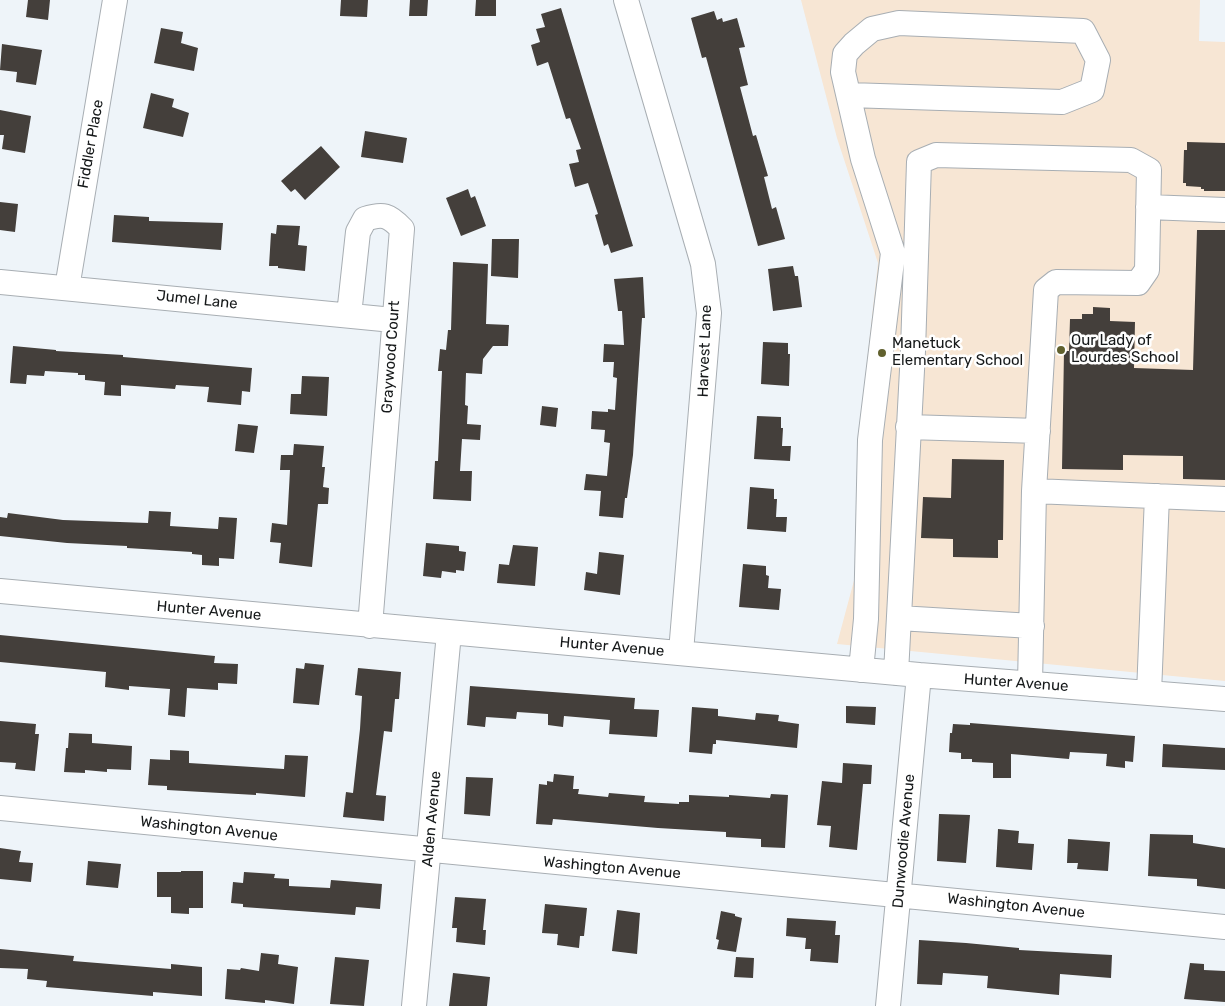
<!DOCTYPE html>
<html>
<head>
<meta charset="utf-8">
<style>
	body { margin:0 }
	canvas { display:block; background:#eef4f9 }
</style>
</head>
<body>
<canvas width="1225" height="1006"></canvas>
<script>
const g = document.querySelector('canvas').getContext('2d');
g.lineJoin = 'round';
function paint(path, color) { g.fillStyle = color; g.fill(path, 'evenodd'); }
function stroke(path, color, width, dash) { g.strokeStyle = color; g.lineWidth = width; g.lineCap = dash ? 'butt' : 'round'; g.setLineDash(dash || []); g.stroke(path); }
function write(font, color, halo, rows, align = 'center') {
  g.font = font + ' Rubik,sans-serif'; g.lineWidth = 5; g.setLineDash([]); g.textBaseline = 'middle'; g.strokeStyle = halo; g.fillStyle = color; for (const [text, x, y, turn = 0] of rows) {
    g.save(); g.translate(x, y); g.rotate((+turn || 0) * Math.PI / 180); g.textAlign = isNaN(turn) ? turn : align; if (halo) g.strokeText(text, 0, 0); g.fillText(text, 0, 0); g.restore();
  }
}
const education = new Path2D(`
	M 801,0 L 1200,0 L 1199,41 L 1225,42 L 1225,681 L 837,644 L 856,573 L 858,443 L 878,263 L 837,138 Z`);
const building = new Path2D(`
	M 28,0 L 50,0 L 48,20 L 26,17 Z
	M 341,0 L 368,0 L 367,17 L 340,16 Z
	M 410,0 L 428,0 L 427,16 L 409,16 Z
	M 476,0 L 496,0 L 496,16 L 475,16 Z
	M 561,8 L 633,246 L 611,253 L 608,244 L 604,246 L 595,215 L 598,214 L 588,183 L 575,187 L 569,164 L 579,162 L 576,150 L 581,149 L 570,118 L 566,119 L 548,62 L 537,66 L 531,45 L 540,42 L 536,29 L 545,27 L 541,14 Z
	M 714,11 L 717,20 L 722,18 L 723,22 L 737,18 L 745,47 L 739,48 L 748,85 L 740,87 L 753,136 L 756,135 L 768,176 L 764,177 L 772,209 L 776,207 L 785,239 L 758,246 L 706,57 L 702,58 L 691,18 Z
	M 161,28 L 183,32 L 181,43 L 198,48 L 194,71 L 154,63 Z
	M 2,44 L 42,50 L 36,85 L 16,82 L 17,72 L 0,70 Z
	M 151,93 L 174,99 L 172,107 L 189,113 L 183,137 L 143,128 Z
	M 0,110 L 31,116 L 25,153 L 2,149 L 4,135 L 0,135 Z
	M 365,131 L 407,138 L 403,163 L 361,157 Z
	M 1187,142 L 1225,143 L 1225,191 L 1204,191 L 1204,189 L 1201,189 L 1201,187 L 1186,186 L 1186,183 L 1183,183 L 1184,150 L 1187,150 Z
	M 321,146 L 340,167 L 305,200 L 295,189 L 291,192 L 281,181 Z
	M 468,189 L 471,198 L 475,196 L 486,226 L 461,236 L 446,198 Z
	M 0,202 L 18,204 L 15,232 L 0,230 Z
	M 114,215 L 149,217 L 149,221 L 223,223 L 221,250 L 112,242 Z
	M 277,225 L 300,226 L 298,245 L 307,246 L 305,271 L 278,268 L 278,266 L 269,266 L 271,233 L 276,234 Z
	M 1197,230 L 1225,230 L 1225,480 L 1183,479 L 1183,456 L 1123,455 L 1123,470 L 1062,469 L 1064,351 L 1069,351 L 1070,319 L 1082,319 L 1082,314 L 1093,314 L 1093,307 L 1110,308 L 1110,321 L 1135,322 L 1134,368 L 1193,370 Z
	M 492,239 L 519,239 L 518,278 L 491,276 Z
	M 453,262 L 488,264 L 486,324 L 509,325 L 508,346 L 493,346 L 483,359 L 482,374 L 466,373 L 465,405 L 468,406 L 467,424 L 481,425 L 480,440 L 462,439 L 460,471 L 472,471 L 471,501 L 433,499 L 435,461 L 438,461 L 442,371 L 438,371 L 440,349 L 446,350 L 448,330 L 451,330 Z
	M 793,266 L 795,276 L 798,276 L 802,307 L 773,311 L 768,269 Z
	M 643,277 L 645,318 L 642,318 L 633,455 L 627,498 L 625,498 L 623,518 L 599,516 L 601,491 L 584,490 L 586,474 L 607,476 L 610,443 L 604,442 L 605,430 L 591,429 L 592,411 L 608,412 L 608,409 L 615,410 L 617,378 L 613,377 L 614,362 L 603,362 L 604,344 L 624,345 L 622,311 L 618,311 L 614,279 Z
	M 763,342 L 788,343 L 788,354 L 790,354 L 789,386 L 761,384 Z
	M 13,346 L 56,350 L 56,351 L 123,355 L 123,357 L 252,368 L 250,392 L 242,391 L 241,405 L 207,402 L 209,387 L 176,385 L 175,389 L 121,385 L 121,396 L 104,395 L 105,382 L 85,380 L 85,375 L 78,375 L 78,373 L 45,371 L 44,376 L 27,375 L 26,384 L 10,383 Z
	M 302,376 L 329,377 L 327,416 L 290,414 L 291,394 L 301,394 Z
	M 542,406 L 558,408 L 556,427 L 540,425 Z
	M 757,416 L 781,417 L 781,428 L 783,428 L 782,446 L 791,446 L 790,461 L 754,459 Z
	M 238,424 L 258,426 L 254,453 L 235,451 Z
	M 294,444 L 324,446 L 322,467 L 325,467 L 323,487 L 329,488 L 328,504 L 318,504 L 312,567 L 279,563 L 281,543 L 270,542 L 272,523 L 287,525 L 290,470 L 280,470 L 281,455 L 293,455 Z
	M 952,459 L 1004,460 L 1003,540 L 998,540 L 998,558 L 953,557 L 953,539 L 921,538 L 923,497 L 951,498 Z
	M 750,487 L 774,489 L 774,499 L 777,499 L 776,517 L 787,517 L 786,532 L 747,529 Z
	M 149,511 L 171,512 L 170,526 L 218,529 L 219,517 L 237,518 L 234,559 L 219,558 L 219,566 L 202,565 L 202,555 L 192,554 L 192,552 L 127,548 L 127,546 L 67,543 L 0,536 L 0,517 L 7,518 L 8,513 L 63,520 L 148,523 Z
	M 426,543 L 459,546 L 459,551 L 466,552 L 464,571 L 456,570 L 456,573 L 442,571 L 441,578 L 423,576 Z
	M 513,545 L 538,547 L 535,586 L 497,583 L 499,564 L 509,565 Z
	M 599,552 L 624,555 L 620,595 L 584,590 L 586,572 L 597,574 Z
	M 743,564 L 766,566 L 766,575 L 769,576 L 768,588 L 781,589 L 779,610 L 739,607 Z
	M 0,635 L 215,656 L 214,663 L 238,664 L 237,684 L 218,683 L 218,690 L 187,688 L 185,717 L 168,715 L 170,689 L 129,686 L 129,690 L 105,687 L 106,672 L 0,662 Z
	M 305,663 L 324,665 L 319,705 L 293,703 L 296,668 L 304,669 Z
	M 358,668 L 401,672 L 399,699 L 395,699 L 392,732 L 384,731 L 376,795 L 386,796 L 384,821 L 343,817 L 346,792 L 353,793 L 360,729 L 362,696 L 355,695 Z
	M 470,686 L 635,698 L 634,709 L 659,710 L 657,737 L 609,734 L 610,720 L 564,716 L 563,727 L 548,725 L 548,714 L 517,712 L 516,719 L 486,717 L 485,727 L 467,725 Z
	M 846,706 L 876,707 L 875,725 L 846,723 Z
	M 692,707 L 718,709 L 718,716 L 755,720 L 756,713 L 779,715 L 778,721 L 799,724 L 797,748 L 716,740 L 716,744 L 713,744 L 712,754 L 689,752 Z
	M 0,721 L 36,724 L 35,734 L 39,734 L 35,771 L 15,769 L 16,763 L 0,762 Z
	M 970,723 L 1135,736 L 1133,762 L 1125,761 L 1125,768 L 1106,766 L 1107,754 L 1070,752 L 1069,759 L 1011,754 L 1011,778 L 993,778 L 993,763 L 972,762 L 972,759 L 961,759 L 961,753 L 949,752 L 950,733 L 952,733 L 953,724 L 970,725 Z
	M 69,733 L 92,734 L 92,743 L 132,746 L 131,770 L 107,769 L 107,772 L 85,770 L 85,773 L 64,772 L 66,748 L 68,748 Z
	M 1163,744 L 1225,748 L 1225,770 L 1162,767 Z
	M 170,750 L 189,751 L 189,763 L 284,769 L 285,755 L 308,756 L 305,797 L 256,793 L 256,795 L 167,790 L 167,786 L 148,785 L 150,759 L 170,760 Z
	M 843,763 L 872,765 L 871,784 L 863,784 L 857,850 L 829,847 L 831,826 L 817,825 L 822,781 L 842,783 Z
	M 554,774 L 574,776 L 573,789 L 579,789 L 578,794 L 608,797 L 609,793 L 645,796 L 644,802 L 679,804 L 679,802 L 689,802 L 689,795 L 729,797 L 729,795 L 770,798 L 771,794 L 788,795 L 785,848 L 761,847 L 761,839 L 726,837 L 726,832 L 658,828 L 553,819 L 552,825 L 536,824 L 539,784 L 547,785 L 547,781 L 553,782 Z
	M 466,777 L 493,778 L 490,816 L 464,814 Z
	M 939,814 L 970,815 L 966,863 L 937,861 Z
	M 998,829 L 1019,831 L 1018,843 L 1034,844 L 1032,870 L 996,867 Z
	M 1150,834 L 1193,835 L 1193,843 L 1225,848 L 1225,889 L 1197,886 L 1197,879 L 1148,876 Z
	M 1068,839 L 1110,842 L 1108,871 L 1077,869 L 1078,863 L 1067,863 Z
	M 0,848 L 21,851 L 19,862 L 33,863 L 31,882 L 0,879 Z
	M 88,861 L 121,864 L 118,888 L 86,885 Z
	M 181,871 L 203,871 L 203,908 L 189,908 L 189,914 L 171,913 L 171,897 L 157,897 L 157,872 L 181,872 Z
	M 244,872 L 275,874 L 274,878 L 289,879 L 289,886 L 330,888 L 331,880 L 382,884 L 380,909 L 356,907 L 355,915 L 243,907 L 243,904 L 231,903 L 233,882 L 243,883 Z
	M 455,897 L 486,899 L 483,930 L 486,930 L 485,945 L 456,942 L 457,928 L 452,928 Z
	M 545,904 L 587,908 L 584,936 L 580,936 L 579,948 L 557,945 L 558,934 L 542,933 Z
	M 617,910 L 640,913 L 637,954 L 612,951 Z
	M 721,911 L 735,914 L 735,916 L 742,918 L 736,952 L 717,949 L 719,940 L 716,939 Z
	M 787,918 L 836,921 L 835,935 L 840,935 L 838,963 L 810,961 L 811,949 L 805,949 L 806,938 L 786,936 Z
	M 919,940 L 966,943 L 1019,948 L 1019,950 L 1112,955 L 1111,978 L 1060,974 L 1059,995 L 987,988 L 988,976 L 943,973 L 942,985 L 917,984 Z
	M 0,949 L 74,956 L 73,961 L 171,969 L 171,964 L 202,967 L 202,996 L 153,992 L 153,996 L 46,987 L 47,981 L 27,979 L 28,969 L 0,968 Z
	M 261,953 L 279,955 L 278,964 L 298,967 L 294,1004 L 265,1000 L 265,1003 L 225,999 L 227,969 L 240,970 L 241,968 L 259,971 Z
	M 335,957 L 369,960 L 364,1006 L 330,1004 Z
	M 736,957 L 754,958 L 753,978 L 734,977 Z
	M 1190,963 L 1204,964 L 1204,970 L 1225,971 L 1225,1002 L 1184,999 Z
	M 453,973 L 490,977 L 487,1006 L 449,1006 Z`);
const minor = new Path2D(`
	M 626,0 L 703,264 L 709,313 L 681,652
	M 849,95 L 1062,102 L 1092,90 L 1098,60 L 1083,31 L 899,23 L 872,29 L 854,44 L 845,54 L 843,72 L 863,159 L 893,253 L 870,440 L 866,619 L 861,670
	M 1148,207 L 1225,210
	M 0,282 L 393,320
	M 67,288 L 115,0
	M 349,315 L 358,232 L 365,219 C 383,213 389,215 402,229 L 370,626
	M 908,427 L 1038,431
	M 0,591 L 919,675 L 1225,699
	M 899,618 L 1032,626
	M 896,673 L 913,351 L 919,162 L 936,155 L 1131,160 L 1149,170 L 1147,270 L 1138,283 L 1056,282 L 1046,290 L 1034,491 L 1225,499
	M 1030,684 L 1034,491
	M 1149,693 L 1157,496
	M 0,808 L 1225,927
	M 414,1006 L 449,633
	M 888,1006 L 919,675`);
const markers = [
	[1061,350,5,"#61612e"],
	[882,353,5,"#61612e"]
];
const streetNames = [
	["Fiddler Place",91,144,-80],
	["Jumel Lane",197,300,6],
	["Harvest Lane",705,351,-88],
	["Graywood Court",391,357,-86],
	["Hunter Avenue",209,611,5],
	["Hunter Avenue",612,647,5],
	["Hunter Avenue",1016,683,4],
	["Alden Avenue",432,819,-85],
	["Washington Avenue",209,829,6],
	["Dunwoodie Avenue",904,841,-85],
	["Washington Avenue",612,868,5],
	["Washington Avenue",1016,906,6]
];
const poiNames = [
	["Our Lady of",1071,341],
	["Lourdes School",1071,358],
	["Manetuck",892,344],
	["Elementary School",892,361]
];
paint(education, '#f7e6d4');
paint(building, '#443f3b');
stroke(minor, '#a8aeb3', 26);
stroke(minor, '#fff', 24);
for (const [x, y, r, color] of markers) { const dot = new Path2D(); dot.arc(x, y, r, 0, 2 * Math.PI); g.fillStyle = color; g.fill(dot); stroke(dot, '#fff', 2); }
write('15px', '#151819', '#fff', streetNames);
write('15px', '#151819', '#fff', poiNames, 'left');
</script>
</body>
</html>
